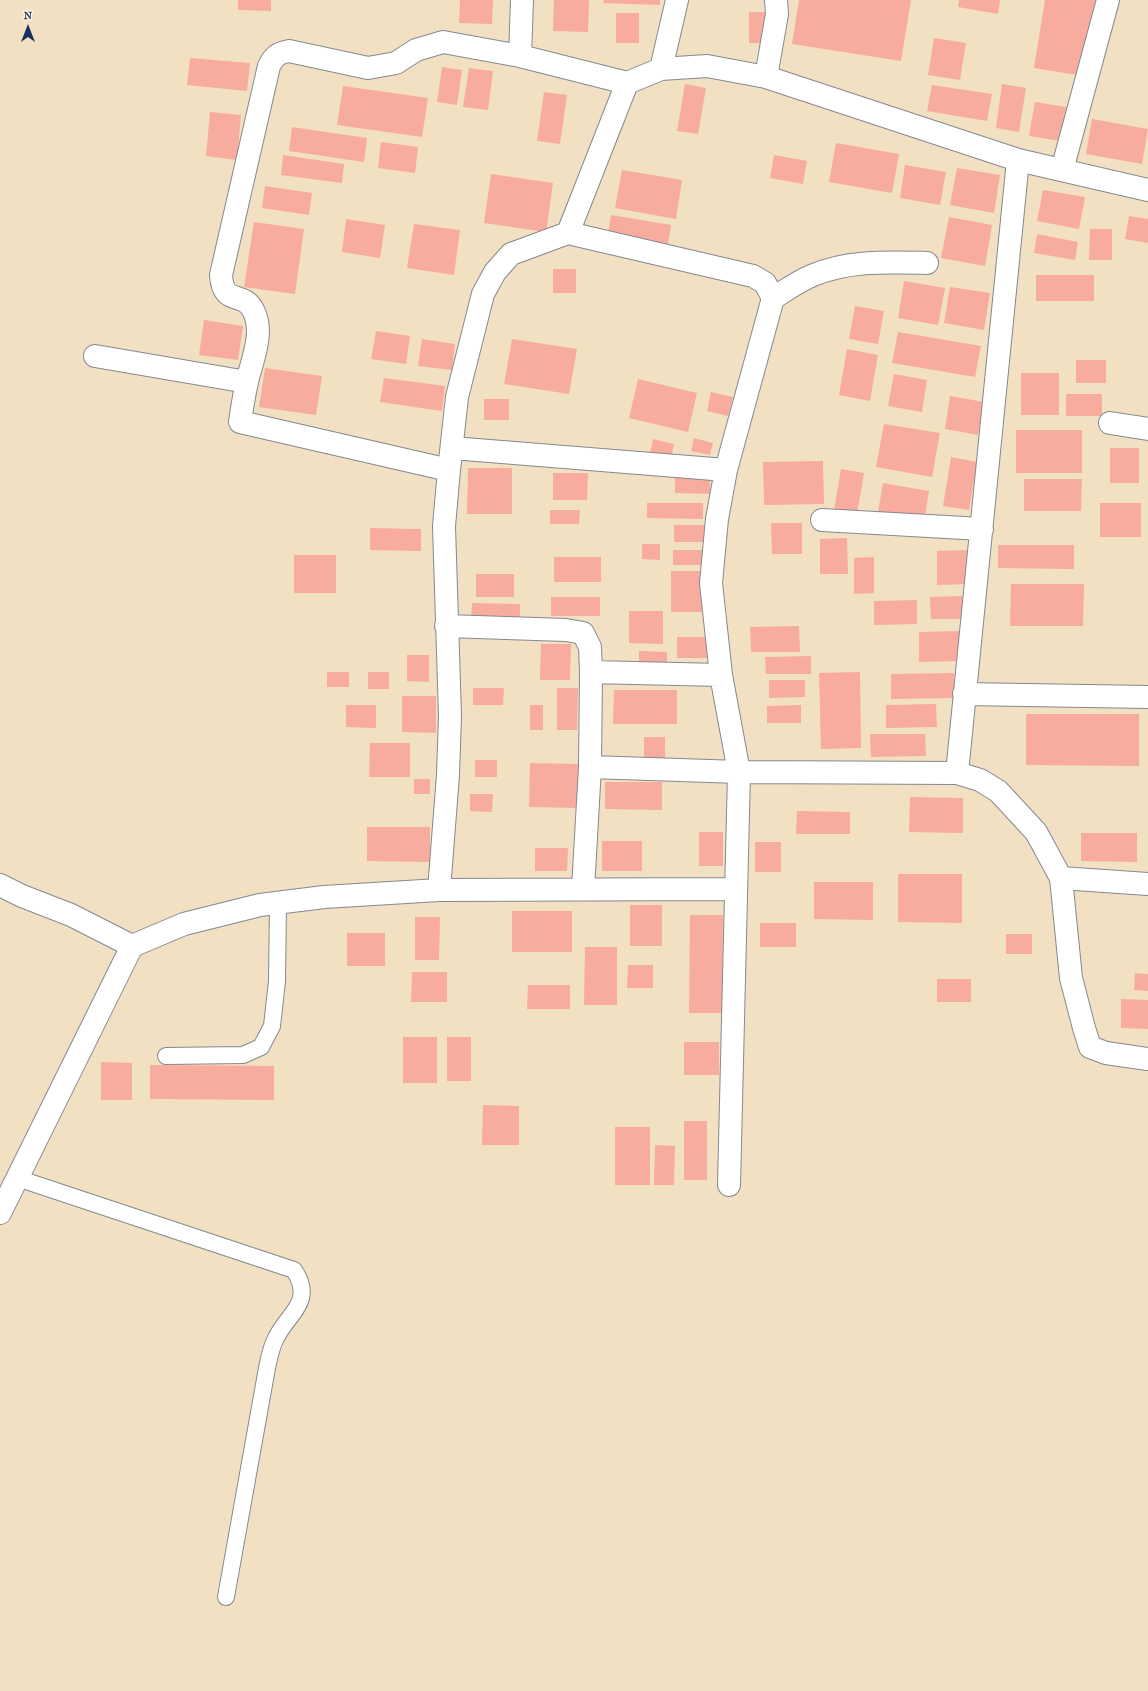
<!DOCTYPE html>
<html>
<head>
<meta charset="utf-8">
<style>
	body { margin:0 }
	#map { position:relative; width:1148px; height:1691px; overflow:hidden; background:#f2e0c2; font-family:"IM FELL French Canon",serif }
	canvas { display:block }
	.north { position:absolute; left:8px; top:8px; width:40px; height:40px; -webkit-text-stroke:3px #fcf5e5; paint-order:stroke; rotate:0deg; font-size:11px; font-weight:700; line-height:16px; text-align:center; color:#1b2f5e }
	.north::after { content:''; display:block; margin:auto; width:14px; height:18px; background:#1b2f5e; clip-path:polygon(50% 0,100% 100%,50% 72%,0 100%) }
</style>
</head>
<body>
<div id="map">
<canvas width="1148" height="1691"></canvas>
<div class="north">N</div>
</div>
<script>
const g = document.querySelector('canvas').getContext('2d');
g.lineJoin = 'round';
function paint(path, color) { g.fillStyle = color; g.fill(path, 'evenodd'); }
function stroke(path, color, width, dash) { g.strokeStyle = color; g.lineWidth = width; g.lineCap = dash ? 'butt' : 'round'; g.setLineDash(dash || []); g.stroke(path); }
const building = new Path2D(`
	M 238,0 L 271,0 L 271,11 L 238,10 Z
	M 460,0 L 493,0 L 492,24 L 459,23 Z
	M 554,0 L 589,0 L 588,32 L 553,31 Z
	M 604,0 L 660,0 L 660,5 L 603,3 Z
	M 799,0 L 911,0 L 901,61 L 792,44 Z
	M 959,0 L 1000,0 L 998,14 L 958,7 Z
	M 1045,0 L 1096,0 L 1083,76 L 1034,68 Z
	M 749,12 L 768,12 L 768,43 L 749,43 Z
	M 616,13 L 639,13 L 639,43 L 616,43 Z
	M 934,38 L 966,43 L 960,80 L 928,75 Z
	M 190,58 L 250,63 L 247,91 L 187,85 Z
	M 442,67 L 462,70 L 457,105 L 437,102 Z
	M 469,68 L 493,71 L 488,110 L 463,107 Z
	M 685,84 L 706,88 L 698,134 L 677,131 Z
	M 1002,84 L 1026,88 L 1019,132 L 996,128 Z
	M 932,85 L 992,94 L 987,121 L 927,111 Z
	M 343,86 L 428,98 L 422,137 L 337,125 Z
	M 544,92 L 567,95 L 560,144 L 537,141 Z
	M 1035,102 L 1066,107 L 1060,141 L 1029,136 Z
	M 210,112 L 241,115 L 237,160 L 206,156 Z
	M 1092,119 L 1148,129 L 1142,164 L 1086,154 Z
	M 292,127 L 367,138 L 364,162 L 289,151 Z
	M 381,142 L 418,147 L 415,173 L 378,168 Z
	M 836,143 L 899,154 L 892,193 L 829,182 Z
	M 283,155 L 344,164 L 342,183 L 281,175 Z
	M 774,155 L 807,161 L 803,184 L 770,178 Z
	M 905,165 L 946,172 L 940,205 L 900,198 Z
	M 957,168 L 1000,175 L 994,213 L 950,205 Z
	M 622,170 L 682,180 L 676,219 L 615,208 Z
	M 491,174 L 553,183 L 546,232 L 484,223 Z
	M 265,186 L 312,193 L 309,215 L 262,208 Z
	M 1043,190 L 1085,197 L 1079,229 L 1037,221 Z
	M 611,215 L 671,225 L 668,244 L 608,234 Z
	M 1129,216 L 1148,219 L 1148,243 L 1125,239 Z
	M 949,217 L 992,225 L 985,266 L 941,258 Z
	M 346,219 L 385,225 L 380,258 L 342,252 Z
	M 254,222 L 304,229 L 295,294 L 244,287 Z
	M 414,224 L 460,230 L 454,275 L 407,268 Z
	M 1090,229 L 1112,229 L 1112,260 L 1089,260 Z
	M 1037,234 L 1078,242 L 1075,260 L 1034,253 Z
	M 553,269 L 576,269 L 576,293 L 553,293 Z
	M 1036,275 L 1094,275 L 1094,301 L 1036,301 Z
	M 904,281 L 945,288 L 938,325 L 898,318 Z
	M 950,287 L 990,293 L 984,330 L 944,323 Z
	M 855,306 L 884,311 L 878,344 L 849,339 Z
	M 204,320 L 243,326 L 238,360 L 199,355 Z
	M 376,331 L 410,336 L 406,364 L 371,359 Z
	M 898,332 L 981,346 L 975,377 L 892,363 Z
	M 422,339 L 455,344 L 452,370 L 418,366 Z
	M 512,339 L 577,349 L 569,394 L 504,384 Z
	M 847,349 L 878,355 L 870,401 L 839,395 Z
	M 1076,360 L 1106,360 L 1106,383 L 1076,383 Z
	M 265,368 L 322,376 L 316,415 L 259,407 Z
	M 1021,373 L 1059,373 L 1059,415 L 1021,415 Z
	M 894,374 L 927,380 L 922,412 L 888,406 Z
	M 384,378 L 445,386 L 442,411 L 380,402 Z
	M 638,379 L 697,393 L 688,432 L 629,418 Z
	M 711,392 L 733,397 L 728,416 L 707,411 Z
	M 1066,394 L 1102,394 L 1102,416 L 1066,416 Z
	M 950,396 L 984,402 L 978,435 L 945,429 Z
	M 484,399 L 509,399 L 509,420 L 484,420 Z
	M 884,424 L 940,433 L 932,477 L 876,467 Z
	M 1016,430 L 1082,430 L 1082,473 L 1016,473 Z
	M 694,438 L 713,443 L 710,455 L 691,451 Z
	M 653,439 L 674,444 L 671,458 L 650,453 Z
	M 1110,448 L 1139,448 L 1139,483 L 1110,483 Z
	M 951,457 L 977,462 L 969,510 L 943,506 Z
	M 823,461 L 824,504 L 764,505 L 763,462 Z
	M 468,468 L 512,468 L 512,514 L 467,514 Z
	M 841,469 L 864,473 L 857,514 L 834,510 Z
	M 553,473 L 588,473 L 587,500 L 553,500 Z
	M 675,478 L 710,478 L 710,494 L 675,493 Z
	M 1024,479 L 1082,479 L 1081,511 L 1024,511 Z
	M 883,483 L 929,491 L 924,520 L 878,512 Z
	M 647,503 L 703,503 L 703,519 L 647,518 Z
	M 1100,503 L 1141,503 L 1141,537 L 1100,537 Z
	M 550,510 L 580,510 L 579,524 L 550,524 Z
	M 771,523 L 802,523 L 802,554 L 772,554 Z
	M 674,525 L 705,525 L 704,542 L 674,542 Z
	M 370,528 L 421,529 L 421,551 L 370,550 Z
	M 847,538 L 848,574 L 820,574 L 820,539 Z
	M 642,544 L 660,544 L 660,560 L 642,559 Z
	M 998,545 L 1074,545 L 1074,569 L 998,568 Z
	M 673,550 L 706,550 L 705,565 L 673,565 Z
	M 972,550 L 973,584 L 937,585 L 937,551 Z
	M 294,555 L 336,555 L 336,593 L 294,593 Z
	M 554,557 L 601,557 L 601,582 L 554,582 Z
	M 874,557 L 874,593 L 854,594 L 854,558 Z
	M 671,571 L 706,571 L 706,612 L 671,612 Z
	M 476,574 L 514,574 L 514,597 L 476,597 Z
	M 1011,584 L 1084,584 L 1083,626 L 1010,626 Z
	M 962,596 L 962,619 L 931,619 L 930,597 Z
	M 551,597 L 600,597 L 600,616 L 551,616 Z
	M 917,600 L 917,624 L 874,625 L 874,601 Z
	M 472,603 L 520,604 L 520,620 L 471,619 Z
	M 629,611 L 663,611 L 663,644 L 629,643 Z
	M 799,626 L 800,652 L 751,652 L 750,627 Z
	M 960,631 L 961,661 L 919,662 L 919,632 Z
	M 677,637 L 708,637 L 708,658 L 677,658 Z
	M 541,644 L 571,644 L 570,680 L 540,680 Z
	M 639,651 L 667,652 L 667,665 L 639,664 Z
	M 407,655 L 429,655 L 429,682 L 407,681 Z
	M 811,656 L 811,674 L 766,674 L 765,657 Z
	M 327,672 L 349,672 L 349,687 L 327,687 Z
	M 368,672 L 389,672 L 389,689 L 368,689 Z
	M 860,672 L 861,748 L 821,749 L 819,673 Z
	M 954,673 L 954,698 L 891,699 L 891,674 Z
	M 769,680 L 805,680 L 805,697 L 769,698 Z
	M 473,688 L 504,688 L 503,705 L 473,705 Z
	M 557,688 L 578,688 L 577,730 L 557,730 Z
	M 614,690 L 677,690 L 677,724 L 613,724 Z
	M 402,696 L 436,696 L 436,733 L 402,732 Z
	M 936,704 L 937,727 L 886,728 L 886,705 Z
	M 346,705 L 376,705 L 376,728 L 346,727 Z
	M 530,705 L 543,705 L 543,730 L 530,730 Z
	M 801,705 L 801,723 L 767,723 L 767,706 Z
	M 1026,714 L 1139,714 L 1139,766 L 1026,765 Z
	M 870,734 L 925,734 L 926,756 L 871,757 Z
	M 644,737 L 665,737 L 665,763 L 644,763 Z
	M 370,743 L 410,743 L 410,777 L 369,777 Z
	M 475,760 L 497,760 L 497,777 L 475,777 Z
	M 530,763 L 578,764 L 578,808 L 529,807 Z
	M 414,779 L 430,779 L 430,794 L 414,794 Z
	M 605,782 L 662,782 L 662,810 L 605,809 Z
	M 470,794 L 493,794 L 492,812 L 470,811 Z
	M 910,797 L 963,798 L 963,833 L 909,832 Z
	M 797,811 L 850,812 L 850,834 L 796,834 Z
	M 367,827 L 430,827 L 430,862 L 367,861 Z
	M 699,832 L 723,832 L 723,866 L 699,866 Z
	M 1081,833 L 1137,833 L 1137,862 L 1081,861 Z
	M 602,841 L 642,841 L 642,871 L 602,871 Z
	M 755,842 L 781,842 L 781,872 L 755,872 Z
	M 535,848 L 568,848 L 567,871 L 535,871 Z
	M 898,874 L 962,874 L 962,923 L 898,922 Z
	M 814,882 L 873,882 L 873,920 L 814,919 Z
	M 630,905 L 662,905 L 662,946 L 630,946 Z
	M 512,911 L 572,911 L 572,952 L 512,952 Z
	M 690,915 L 723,915 L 722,1013 L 689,1013 Z
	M 415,917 L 440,917 L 439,960 L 415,960 Z
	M 760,923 L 796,923 L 796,947 L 760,947 Z
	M 347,933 L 385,933 L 385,966 L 347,966 Z
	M 1006,934 L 1032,934 L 1032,954 L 1006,954 Z
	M 585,947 L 617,947 L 617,1005 L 584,1005 Z
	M 628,965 L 653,965 L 653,988 L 627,988 Z
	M 412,972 L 447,972 L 447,1002 L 411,1002 Z
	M 1135,973 L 1148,974 L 1148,991 L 1134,990 Z
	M 937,979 L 971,979 L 971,1002 L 937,1002 Z
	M 528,985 L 570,985 L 570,1009 L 527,1009 Z
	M 1121,999 L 1148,1000 L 1148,1029 L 1121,1028 Z
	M 403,1037 L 437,1037 L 437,1083 L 403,1083 Z
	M 447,1037 L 471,1037 L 471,1081 L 447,1081 Z
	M 684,1042 L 719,1042 L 719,1075 L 684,1075 Z
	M 101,1062 L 132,1063 L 132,1100 L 101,1100 Z
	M 150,1065 L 274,1066 L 274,1100 L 150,1099 Z
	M 483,1105 L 519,1106 L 519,1145 L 482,1145 Z
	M 684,1121 L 707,1121 L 707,1180 L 684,1180 Z
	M 615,1127 L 650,1127 L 650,1185 L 615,1185 Z
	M 655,1145 L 675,1146 L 674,1185 L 654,1185 Z`);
const lane = new Path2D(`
	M 166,1056 L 243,1055 L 261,1047 L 272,1026 L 277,981 L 278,903
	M 17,1178 L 294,1270 C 315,1302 288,1313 276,1338 C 271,1347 269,1358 267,1368 L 226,1597`);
const street = new Path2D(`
	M 520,56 L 522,0
	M 661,69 L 677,0
	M 766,77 L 777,14 L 776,0
	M 1062,170 L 1108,0
	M 568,233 L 753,276 L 765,283 L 773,298 L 726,470 L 717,519 L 711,583 L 721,675 L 739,772 L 729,1185
	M 773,298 C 785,291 797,282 811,276 C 847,260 888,262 927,263
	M 95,356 L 247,382
	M 1110,423 L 1148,429
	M 452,448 L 726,470
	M 449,470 L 240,422 C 242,408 244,395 247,382 C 252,360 265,332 253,310 C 243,290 223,307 221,275 L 269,66 C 274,56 278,53 289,51 L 368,68 L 396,63 L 416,50 L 443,42 L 520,56 L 627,83 L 661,69 L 707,66 L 766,77 L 1018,160 L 1148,190
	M 822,520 L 982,529
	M 446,626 L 566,630 L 583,633 L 590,647 L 591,672 L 590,767 L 583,889
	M 591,672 L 721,675
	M 964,694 L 1148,697
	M 590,767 L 739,772 L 957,773 L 980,780 L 998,791 L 1036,832 L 1061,878 L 1071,978 L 1084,1028 L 1090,1047 L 1106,1053 L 1148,1059
	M 957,773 L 1018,160
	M 1061,878 L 1148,884
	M 0,885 L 22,896 L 71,915 L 132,946
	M 439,890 L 448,775 L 450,716 L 444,526 L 449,470 L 457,397 L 483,294 L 495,272 L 511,254 L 568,233 L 627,83
	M 0,1213 L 132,946 L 184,924 L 260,905 L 324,897 L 439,890 L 735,889`);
paint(building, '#f8ac9d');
stroke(lane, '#868890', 18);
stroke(street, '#868890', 24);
stroke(lane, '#fff', 16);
stroke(street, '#fff', 22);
</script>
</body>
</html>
